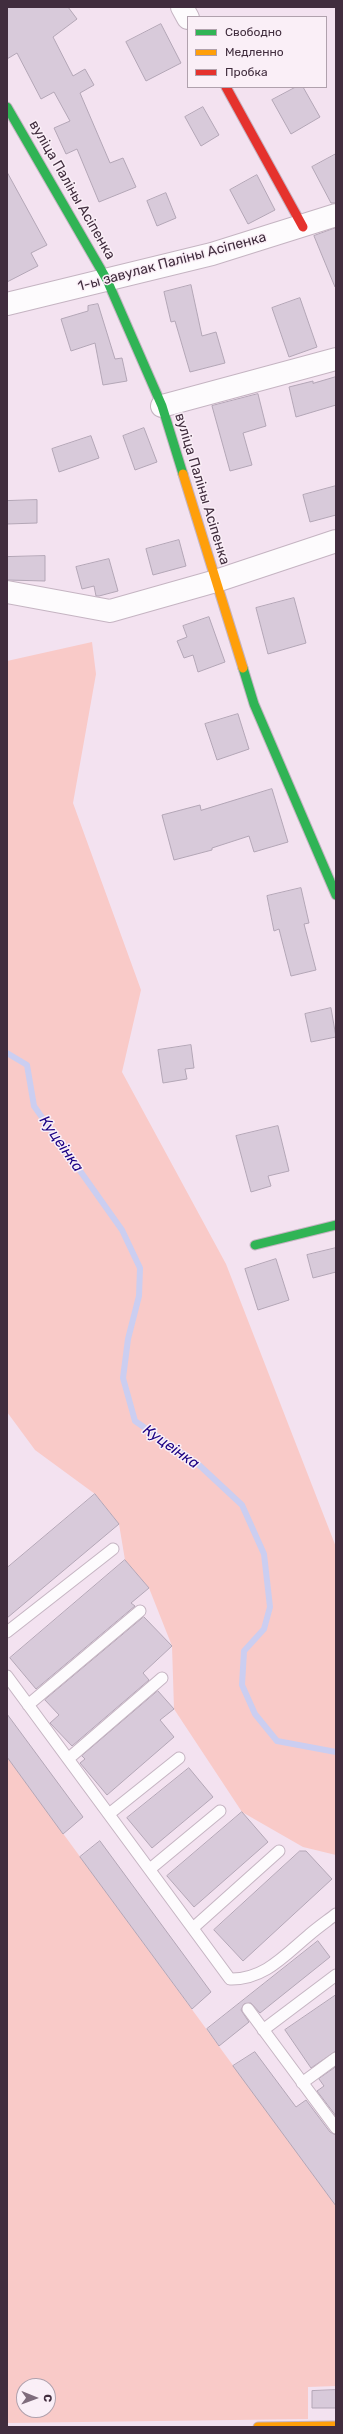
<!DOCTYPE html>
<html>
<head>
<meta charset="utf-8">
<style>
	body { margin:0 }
	#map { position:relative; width:343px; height:2434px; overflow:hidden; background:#f3e2f0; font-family:Rubik,sans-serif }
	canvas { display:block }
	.frame { position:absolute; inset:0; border:8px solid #412d3e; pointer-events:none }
	.legend { position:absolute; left:187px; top:16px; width:140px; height:72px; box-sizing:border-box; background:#faeff7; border:1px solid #b0a1ad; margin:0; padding:5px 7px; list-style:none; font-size:12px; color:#412d3e }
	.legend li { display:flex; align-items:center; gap:8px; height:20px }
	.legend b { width:20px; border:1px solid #b0a1ad }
	.north { position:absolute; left:16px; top:2378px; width:40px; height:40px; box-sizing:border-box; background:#faeff7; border:1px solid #b0a1ad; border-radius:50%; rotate:91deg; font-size:11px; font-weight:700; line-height:16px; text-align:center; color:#412d3e }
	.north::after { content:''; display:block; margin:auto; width:14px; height:18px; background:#7f6c7c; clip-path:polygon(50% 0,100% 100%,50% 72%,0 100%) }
</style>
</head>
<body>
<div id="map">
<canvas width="343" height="2434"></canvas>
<div class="frame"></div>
<ul class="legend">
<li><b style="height:5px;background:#30b455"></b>Свободно</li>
<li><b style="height:5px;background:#ff9f0a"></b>Медленно</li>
<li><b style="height:5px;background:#e5322d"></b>Пробка</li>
</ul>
<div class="north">С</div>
</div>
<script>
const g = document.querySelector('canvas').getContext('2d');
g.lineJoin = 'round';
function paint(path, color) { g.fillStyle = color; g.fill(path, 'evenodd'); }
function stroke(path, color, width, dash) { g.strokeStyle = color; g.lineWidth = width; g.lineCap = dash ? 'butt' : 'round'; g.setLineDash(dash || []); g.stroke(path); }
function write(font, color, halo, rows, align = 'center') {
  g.font = font + ' Rubik,sans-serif'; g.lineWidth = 3; g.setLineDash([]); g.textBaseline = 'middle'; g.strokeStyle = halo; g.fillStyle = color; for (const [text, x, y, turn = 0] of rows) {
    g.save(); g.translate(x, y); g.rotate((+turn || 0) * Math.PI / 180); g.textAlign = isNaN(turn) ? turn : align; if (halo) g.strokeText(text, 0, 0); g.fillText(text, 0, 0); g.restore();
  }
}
const green = new Path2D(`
	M 92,642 L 96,674 L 73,803 L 141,990 L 122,1072 L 226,1264 L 336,1547 L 336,1855 L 303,1847 L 242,1812 L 174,1709 L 172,1646 L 149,1588 L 125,1560 L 119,1524 L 95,1494 L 35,1450 L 7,1412 L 7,661 Z
	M 7,1757 L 336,2206 L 336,2386 L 308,2387 L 308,2419 L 7,2423 ZM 24,2386 L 48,2386 L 48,2410 L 24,2410 Z`);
const stream = new Path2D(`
	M 7,1053 L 27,1065 L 34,1106 L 122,1230 L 140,1268 L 139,1296 L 128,1339 L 123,1378 L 135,1421 L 198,1464 L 242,1505 L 264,1554 L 270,1607 L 264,1629 L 244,1651 L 242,1685 L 255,1714 L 277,1741 L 336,1752`);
const building = new Path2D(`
	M 7,7 L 68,7 L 77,19 L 53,37 L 73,76 L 85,69 L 94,85 L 80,93 L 110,163 L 123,158 L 136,187 L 99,202 L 77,149 L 66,154 L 54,128 L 70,121 L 54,92 L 41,99 L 17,53 L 7,59 Z
	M 161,24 L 181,63 L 146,81 L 126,42 Z
	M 296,87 L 303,87 L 320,117 L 291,134 L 272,100 Z
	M 203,107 L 219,135 L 201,146 L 185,117 Z
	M 336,154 L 336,203 L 331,203 L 312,167 Z
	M 7,172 L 47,245 L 31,253 L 38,266 L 7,282 Z
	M 257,175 L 275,210 L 248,224 L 230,190 Z
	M 166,193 L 176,218 L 157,226 L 147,201 Z
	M 336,228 L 336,287 L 335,287 L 314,236 Z
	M 191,285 L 202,336 L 216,332 L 225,363 L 190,372 L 175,321 L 171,322 L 164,292 Z
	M 300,298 L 317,347 L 289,357 L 272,308 Z
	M 98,304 L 115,359 L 122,358 L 127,381 L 103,385 L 95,343 L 71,351 L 61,319 L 88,311 L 88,306 Z
	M 336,377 L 336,405 L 296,417 L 289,387 L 313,381 L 313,383 Z
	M 258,394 L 266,426 L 243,433 L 252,465 L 230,471 L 212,406 Z
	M 144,428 L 157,462 L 135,470 L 123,436 Z
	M 91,436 L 99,458 L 59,472 L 52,449 Z
	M 336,486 L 336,515 L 310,522 L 303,495 Z
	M 37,500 L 37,523 L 7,524 L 7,501 Z
	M 179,540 L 186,566 L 153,575 L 146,549 Z
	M 45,556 L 45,581 L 7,580 L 7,557 Z
	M 109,559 L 118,591 L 99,596 L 96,596 L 94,586 L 82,589 L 76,567 Z
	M 294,598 L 306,643 L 268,654 L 256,608 Z
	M 209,617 L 225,662 L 198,672 L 193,655 L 184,658 L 177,641 L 187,637 L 183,626 Z
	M 238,714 L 249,749 L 217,760 L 205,724 Z
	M 272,789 L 288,842 L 254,852 L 249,836 L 212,848 L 212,850 L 174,860 L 162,815 L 200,805 L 201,810 Z
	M 301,888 L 309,923 L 304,924 L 316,970 L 291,976 L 279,929 L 274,931 L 267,896 Z
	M 331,1008 L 336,1037 L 311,1042 L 305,1014 Z
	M 191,1045 L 194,1068 L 185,1069 L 187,1079 L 163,1083 L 158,1050 Z
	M 278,1126 L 289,1171 L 268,1176 L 271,1186 L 251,1192 L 236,1136 Z
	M 336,1248 L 336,1272 L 313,1278 L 307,1255 Z
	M 276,1259 L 289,1300 L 258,1310 L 245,1269 Z
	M 95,1494 L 119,1524 L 7,1618 L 7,1568 Z
	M 125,1560 L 149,1588 L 131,1603 L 135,1606 L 36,1689 L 10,1658 Z
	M 144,1617 L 172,1646 L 143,1673 L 149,1680 L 72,1746 L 50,1723 L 59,1715 L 45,1700 Z
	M 158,1691 L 174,1709 L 160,1720 L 174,1737 L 107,1795 L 80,1763 L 85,1759 L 82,1756 Z
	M 7,1714 L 83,1817 L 63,1834 L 7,1757 Z
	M 189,1768 L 213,1797 L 152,1848 L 127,1818 Z
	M 242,1812 L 268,1842 L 194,1907 L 167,1876 Z
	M 100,1841 L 211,1992 L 192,2009 L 80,1857 Z
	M 300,1851 L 306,1851 L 332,1879 L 243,1961 L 214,1930 Z
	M 318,1941 L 330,1957 L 260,2013 L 251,2003 L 244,2004 L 241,2010 L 249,2022 L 219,2046 L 207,2029 Z
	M 336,1995 L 336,2051 L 311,2068 L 285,2030 Z
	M 255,2052 L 296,2107 L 306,2100 L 330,2132 L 336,2135 L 336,2206 L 233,2066 Z
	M 336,2067 L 336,2116 L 317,2091 L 324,2086 L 319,2079 Z
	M 336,2390 L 336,2408 L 312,2408 L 312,2391 Z`);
const lane = new Path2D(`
	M 7,1632 L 113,1549
	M 7,1676 L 230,1979 C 264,1980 285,1955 309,1935 C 317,1928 327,1921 336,1914
	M 28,1705 L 140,1611
	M 68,1759 L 162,1678
	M 109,1814 L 179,1758
	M 150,1869 L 220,1811
	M 193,1928 L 279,1851
	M 248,2009 L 336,2128
	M 263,2030 L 336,1975
	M 302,2083 L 336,2058`);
const street = new Path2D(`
	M 182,7 L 188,18
	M 7,304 L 212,254 L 336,215
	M 162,406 L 336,359
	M 7,592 L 110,611 L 216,581 L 336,541`);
const fast = new Path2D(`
	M 7,107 L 107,280 L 162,406 L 183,474
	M 243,668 L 254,704 L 336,895
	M 255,1245 L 336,1225`);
const slow = new Path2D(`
	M 183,474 L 243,668
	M 258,2427 L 336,2426`);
const jam = new Path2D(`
	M 226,87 L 303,227`);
const streetNames = [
	["вуліца Паліны Асіпенка",72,190,60],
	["1-ы завулак Паліны Асіпенка",172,262,-15],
	["вуліца Паліны Асіпенка",202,489,73]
];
const waterNames = [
	["Куцеінка",61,1144,55],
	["Куцеінка",171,1447,35]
];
paint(green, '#f9cac8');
stroke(stream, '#cbcef1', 6);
paint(building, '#d8cada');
stroke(building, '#b3a6b6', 1);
stroke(lane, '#c5b4c2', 13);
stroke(street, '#c5b4c2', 24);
stroke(fast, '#c5b4c2', 11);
stroke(slow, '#c5b4c2', 11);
stroke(jam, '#c5b4c2', 11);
stroke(lane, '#fdfbfd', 11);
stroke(street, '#fdfbfd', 22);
stroke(fast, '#30b455', 9);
stroke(slow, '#ff9f0a', 9);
stroke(jam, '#e5322d', 9);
write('14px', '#412d3e', '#faeff7', streetNames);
write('italic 15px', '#1a0183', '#faeff7', waterNames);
</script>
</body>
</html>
